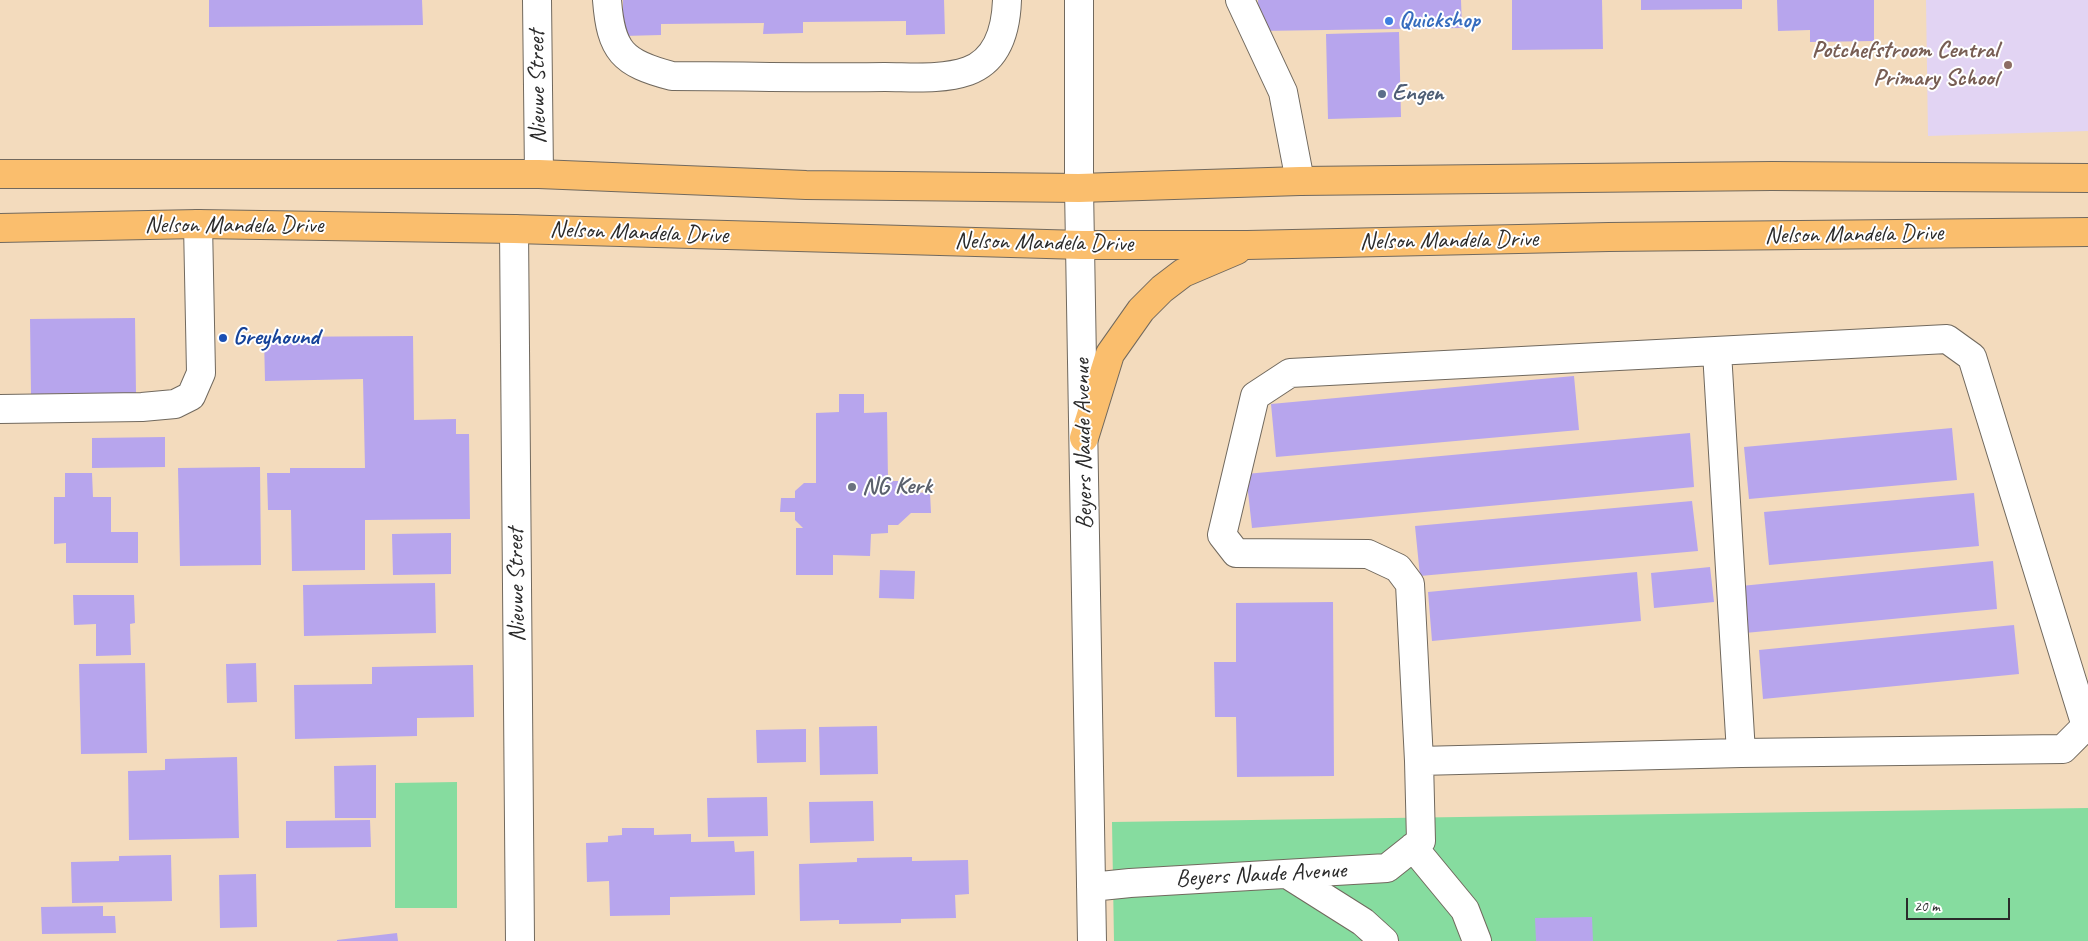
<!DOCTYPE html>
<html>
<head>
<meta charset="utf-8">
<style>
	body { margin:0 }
	#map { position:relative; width:2088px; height:941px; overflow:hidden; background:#f3dbbd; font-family:Caveat,sans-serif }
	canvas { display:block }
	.scale { position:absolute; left:1906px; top:898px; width:104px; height:22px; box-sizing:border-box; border:2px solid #2b2b2b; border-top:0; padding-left:6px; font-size:15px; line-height:18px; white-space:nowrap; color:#2b2b2b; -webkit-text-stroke:4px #fff; paint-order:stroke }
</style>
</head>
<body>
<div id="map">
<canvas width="2088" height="941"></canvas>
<div class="scale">20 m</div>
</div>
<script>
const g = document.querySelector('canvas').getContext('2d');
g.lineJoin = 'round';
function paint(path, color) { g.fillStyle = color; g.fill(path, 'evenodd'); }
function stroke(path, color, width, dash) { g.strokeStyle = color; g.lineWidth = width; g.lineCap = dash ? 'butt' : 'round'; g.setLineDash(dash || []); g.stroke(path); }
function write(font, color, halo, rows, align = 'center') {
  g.font = font + ' Caveat,sans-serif'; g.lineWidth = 4; g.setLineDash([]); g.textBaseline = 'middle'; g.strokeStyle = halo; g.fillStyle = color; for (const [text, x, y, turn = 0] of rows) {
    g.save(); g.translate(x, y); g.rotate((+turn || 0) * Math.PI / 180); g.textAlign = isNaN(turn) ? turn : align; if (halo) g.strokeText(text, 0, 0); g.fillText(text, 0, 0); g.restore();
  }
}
const built = new Path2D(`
	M 1926,0 L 2088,0 L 2088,131 L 1928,136 Z`);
const green = new Path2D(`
	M 457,782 L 457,908 L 395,908 L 395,783 Z
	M 2088,808 L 2088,941 L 1114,941 L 1112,822 Z`);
const building = new Path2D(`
	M 209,0 L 422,0 L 423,25 L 209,27 Z
	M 623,0 L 944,0 L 945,34 L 906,35 L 906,21 L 803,22 L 803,33 L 763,34 L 764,23 L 661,24 L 661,35 L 623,36 Z
	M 1258,0 L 1461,0 L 1462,28 L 1259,31 Z
	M 1512,0 L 1602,0 L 1603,49 L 1512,50 Z
	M 1641,0 L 1742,0 L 1742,9 L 1641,10 Z
	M 1777,0 L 1874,0 L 1874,41 L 1810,42 L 1810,30 L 1778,31 Z
	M 1399,32 L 1401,117 L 1328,119 L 1326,34 Z
	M 135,318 L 136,393 L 31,394 L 30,319 Z
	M 413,336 L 414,420 L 456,419 L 456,434 L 469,434 L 470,519 L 365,520 L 365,570 L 292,571 L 291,510 L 268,510 L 267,473 L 290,473 L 290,468 L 365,468 L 363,379 L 265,381 L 264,337 Z
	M 1574,376 L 1579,430 L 1276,457 L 1271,404 Z
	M 839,394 L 864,394 L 864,413 L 887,412 L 888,481 L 898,481 L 910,492 L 930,493 L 931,513 L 911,513 L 898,525 L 888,525 L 888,533 L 871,534 L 870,556 L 833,555 L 833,575 L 796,575 L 796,528 L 803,528 L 795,520 L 795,512 L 780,512 L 781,498 L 795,498 L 795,491 L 804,483 L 816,483 L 816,413 L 839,412 Z
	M 1952,428 L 1957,480 L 1749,499 L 1744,447 Z
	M 1690,433 L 1694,487 L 1252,528 L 1246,474 Z
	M 165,437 L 165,467 L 92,468 L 92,438 Z
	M 260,467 L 261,565 L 180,566 L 178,468 Z
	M 65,473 L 92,473 L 93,497 L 111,497 L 111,532 L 138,532 L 138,563 L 66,563 L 66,543 L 54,544 L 54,497 L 65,497 Z
	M 1974,493 L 1979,546 L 1769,565 L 1764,512 Z
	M 1692,501 L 1698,551 L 1420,576 L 1415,526 Z
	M 451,533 L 451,574 L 393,575 L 392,534 Z
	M 1993,561 L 1997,609 L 1745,633 L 1741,586 Z
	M 1710,567 L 1714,602 L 1654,608 L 1651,573 Z
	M 880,570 L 915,571 L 914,599 L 879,598 Z
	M 1637,572 L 1641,621 L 1432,641 L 1428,592 Z
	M 435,583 L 436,633 L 304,636 L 303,585 Z
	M 73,595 L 134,595 L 135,623 L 130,624 L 131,655 L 96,656 L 96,624 L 74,625 Z
	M 1333,602 L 1334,776 L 1237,777 L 1236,717 L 1215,717 L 1214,662 L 1236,662 L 1236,603 Z
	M 2014,625 L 2019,674 L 1763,699 L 1759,650 Z
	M 145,663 L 147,753 L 81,754 L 79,664 Z
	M 256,663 L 257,702 L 227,703 L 226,664 Z
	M 473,665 L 474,717 L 417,718 L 417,736 L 295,739 L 294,685 L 372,684 L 372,667 Z
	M 877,726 L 878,774 L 820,775 L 819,727 Z
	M 806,729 L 806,762 L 757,763 L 756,730 Z
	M 237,757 L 239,838 L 129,840 L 128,771 L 165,770 L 165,759 Z
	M 376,765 L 376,818 L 335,818 L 334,766 Z
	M 767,797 L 768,836 L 708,837 L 707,798 Z
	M 873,801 L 874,841 L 810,843 L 809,802 Z
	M 370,820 L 371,847 L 286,848 L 286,821 Z
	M 622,828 L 654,828 L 654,835 L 691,834 L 691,842 L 734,841 L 735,852 L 754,851 L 755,895 L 670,897 L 670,915 L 610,916 L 609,881 L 587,882 L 586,843 L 608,842 L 608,836 L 622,835 Z
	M 171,855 L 172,901 L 72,903 L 71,862 L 119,861 L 119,856 Z
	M 912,857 L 912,861 L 968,860 L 969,894 L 955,895 L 956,918 L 901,919 L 901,923 L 839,924 L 839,920 L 800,921 L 799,864 L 857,862 L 857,858 Z
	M 256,874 L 257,927 L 220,928 L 219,875 Z
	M 103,906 L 103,916 L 115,916 L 116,933 L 42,934 L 41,907 Z
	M 1592,917 L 1593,941 L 1536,941 L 1535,918 Z
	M 397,933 L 398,941 L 337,941 L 337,940 Z`);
const minor = new Path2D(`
	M 537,0 L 539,174
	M 607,0 C 611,51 622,63 672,76 C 743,76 814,78 885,77 C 912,77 942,80 968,71 C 998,60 1006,29 1007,0
	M 1079,0 L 1079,188 L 1092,941
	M 1240,0 L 1283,92 L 1300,181
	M 514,229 L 520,941
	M 1947,339 L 1972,357 L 2086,726 L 2063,749 L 1741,753 L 1419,761 L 1410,584 L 1398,568 L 1368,554 L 1236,553 L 1222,535 L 1255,396 L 1290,373 Z
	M 1717,352 L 1741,753
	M 0,409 L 142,407 L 175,404 L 191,396 L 201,373 L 198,224
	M 1413,847 L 1465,910 L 1477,941
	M 1287,874 L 1363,922 L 1384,941
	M 1091,887 L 1130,883 L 1387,868 L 1421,841 L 1419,761`);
const highway = new Path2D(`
	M 0,174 L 539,174 L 806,185 L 1079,188 L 1300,181 L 1772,176 L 2088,178
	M 0,228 L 198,224 L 514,229 L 1082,245 L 1247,245 L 1609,237 L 2088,232
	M 1084,438 L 1110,354 L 1141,310 L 1162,289 L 1183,273 L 1237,250`);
const markers = [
	[1389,21,5,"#3f7fe0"],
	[2008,65,5,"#8d6e63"],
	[1382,94,5,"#5c6f8a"],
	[223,338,5,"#1a4fb4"],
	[852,487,5,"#6b7280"]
];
const shopNames = [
	["Quickshop",1399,21]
];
const educationNames = [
	["Potchefstroom Central",1998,51],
	["Primary School",1998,79]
];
const streetNames = [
	["Nieuwe Street",538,87,-91],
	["Nelson Mandela Drive",234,226],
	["Nelson Mandela Drive",639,233,2],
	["Nelson Mandela Drive",1854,235,-1],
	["Nelson Mandela Drive",1449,241,-1],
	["Nelson Mandela Drive",1044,243,1],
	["Beyers Naude Avenue",1084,444,-91],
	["Nieuwe Street",517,585,-91],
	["Beyers Naude Avenue",1261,875,-3]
];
const serviceNames = [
	["Engen",1392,94]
];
const transitNames = [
	["Greyhound",233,338]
];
const worshipNames = [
	["NG Kerk",862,487]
];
paint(built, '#e2d4f3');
paint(green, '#86dc9f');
paint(building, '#b7a5ed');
stroke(minor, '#71695e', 30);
stroke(highway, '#71695e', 30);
stroke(minor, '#fff', 28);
stroke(highway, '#fabe6d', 28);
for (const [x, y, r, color] of markers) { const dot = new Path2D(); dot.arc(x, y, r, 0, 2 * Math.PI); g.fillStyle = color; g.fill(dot); stroke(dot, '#fff', 2); }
write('bold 24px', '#366cbe', '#fff', shopNames, 'left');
write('bold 24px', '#785e54', '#fff', educationNames, 'right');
write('24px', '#2b2b2b', '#fff', streetNames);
write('bold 24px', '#4e5e75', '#fff', serviceNames, 'left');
write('bold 24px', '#164399', '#fff', transitNames, 'left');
write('bold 24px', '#5b616d', '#fff', worshipNames, 'left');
</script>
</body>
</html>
